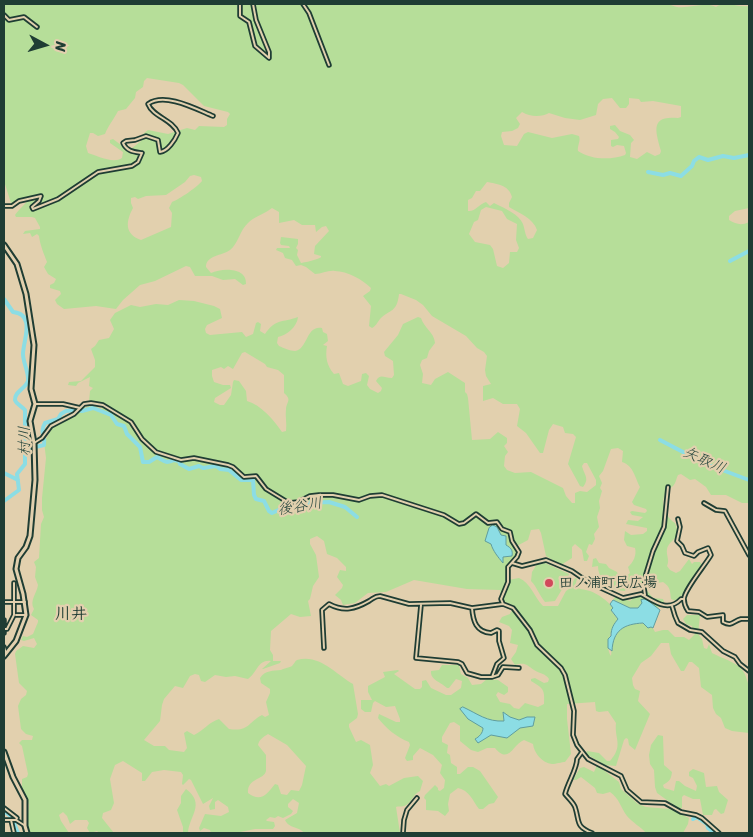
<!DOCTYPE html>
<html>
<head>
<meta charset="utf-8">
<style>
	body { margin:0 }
	#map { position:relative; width:753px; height:837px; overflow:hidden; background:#e2d0ae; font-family:Sriracha,sans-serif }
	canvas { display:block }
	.frame { position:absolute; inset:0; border:5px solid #1f3d34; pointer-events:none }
	.north { position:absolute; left:20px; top:20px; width:50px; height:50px; -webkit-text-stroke:4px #e2d0ae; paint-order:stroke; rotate:96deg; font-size:14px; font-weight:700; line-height:20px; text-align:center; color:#1f3d34 }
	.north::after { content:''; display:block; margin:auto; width:18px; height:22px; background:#1f3d34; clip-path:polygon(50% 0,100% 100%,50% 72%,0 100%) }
</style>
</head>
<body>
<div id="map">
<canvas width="753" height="837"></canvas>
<div class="frame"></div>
<div class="north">N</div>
</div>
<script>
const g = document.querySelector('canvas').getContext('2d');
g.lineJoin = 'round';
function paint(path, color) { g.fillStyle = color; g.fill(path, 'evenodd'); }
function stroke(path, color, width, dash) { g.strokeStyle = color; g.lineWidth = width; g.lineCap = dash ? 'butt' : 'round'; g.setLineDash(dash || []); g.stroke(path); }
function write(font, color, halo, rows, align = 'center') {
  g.font = font + ' Sriracha,"Klee One",sans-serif'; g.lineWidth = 4.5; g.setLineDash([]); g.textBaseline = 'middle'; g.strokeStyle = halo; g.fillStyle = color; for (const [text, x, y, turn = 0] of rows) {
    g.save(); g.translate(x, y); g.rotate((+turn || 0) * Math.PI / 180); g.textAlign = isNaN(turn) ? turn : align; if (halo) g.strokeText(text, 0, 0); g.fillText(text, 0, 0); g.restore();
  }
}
const green = new Path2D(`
	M 4,4 L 669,4 C 683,13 701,0 716,7 C 726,0 738,8 749,6 L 749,208 L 735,211 L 729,216 L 729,220 C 736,224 741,226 749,222 L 749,503 L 742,503 L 726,495 L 711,495 L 706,487 L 695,479 L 690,480 L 681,474 L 678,475 C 676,479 676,483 673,486 C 671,488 669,489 667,491 C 659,501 665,517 675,523 C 682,540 670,538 667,549 C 666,556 670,560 667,566 L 670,570 L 676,573 L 680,571 L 689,559 L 692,564 L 694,562 L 700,562 L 702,565 C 694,578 688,591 676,601 L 671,599 C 670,592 671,587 663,582 L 647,585 L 645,588 L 653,598 L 663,599 L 664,602 L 657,608 L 646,599 L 639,608 L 630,608 L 613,600 L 616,596 L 630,601 L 635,596 L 644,594 L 639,584 L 641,575 C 636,575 634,581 628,582 L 625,591 C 611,591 598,580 598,566 L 592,567 L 593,559 L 596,558 L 599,563 L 606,564 L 609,568 L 617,572 L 618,575 L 625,577 L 630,573 L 628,567 C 633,563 637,555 635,548 L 627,546 L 624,540 L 625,531 L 631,535 L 643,534 L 647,531 L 647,528 L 626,524 L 628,520 L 638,521 L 643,517 L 632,515 L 630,512 L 632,511 L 645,513 L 647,511 L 646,509 L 634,505 L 632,502 L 640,487 C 635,478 634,466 622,462 L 623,451 L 618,448 L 611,449 L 603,471 L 599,476 L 602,483 L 600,488 L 602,491 L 599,501 L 600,508 L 597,517 L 599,527 L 594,534 L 595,539 L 592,545 L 589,544 L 586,552 L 589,556 L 587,561 L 584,561 L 582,550 L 575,544 L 572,547 L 572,558 L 561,565 L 546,556 L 541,533 L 539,529 L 531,530 L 528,540 L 515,547 C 519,557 510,558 507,567 C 506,571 508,576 508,580 L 519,578 C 531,583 534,597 543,606 L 558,606 L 566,591 L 569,589 L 575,578 L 577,579 L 575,586 C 579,590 584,589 590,591 C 598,594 608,601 613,608 L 612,612 L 618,619 C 612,629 604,645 611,656 C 612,651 611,643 614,637 C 621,623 649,617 655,632 L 663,630 L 668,630 L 675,637 L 684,637 L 689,640 L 695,634 L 692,626 L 686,624 L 683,619 L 687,615 L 700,615 L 698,634 L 702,639 L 704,648 L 707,649 L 709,644 L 712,653 C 721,658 737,662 743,671 C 746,675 747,681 749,686 L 749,733 L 732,731 L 725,728 L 721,718 L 716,714 L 713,708 L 712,695 L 701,687 L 699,668 L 692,662 L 689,662 L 684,671 L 681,671 L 671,654 L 669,643 L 661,643 L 651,656 L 641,663 L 632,678 L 633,685 L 635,689 L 640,691 L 638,701 L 650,714 L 635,750 L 629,745 L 628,739 L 626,738 L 624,740 L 616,766 L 605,765 L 586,754 L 587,751 L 599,753 L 607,761 L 610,761 C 624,745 614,739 616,723 L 608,711 L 599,712 L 596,711 L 595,702 L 567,704 L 567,719 L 571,754 L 565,762 C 562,762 556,764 552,764 C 542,763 534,753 533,744 L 524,740 C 513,744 509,765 495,748 L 487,748 L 478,752 L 471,750 L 460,741 L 460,726 L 454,722 L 450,723 L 442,737 L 442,742 L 448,745 L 447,753 L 450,755 L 451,763 L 457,767 L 457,774 L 460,774 L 468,767 L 473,767 L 480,771 L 498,797 L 494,803 L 489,804 L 483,809 L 479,809 C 473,801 469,790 458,788 L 450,794 L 448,804 L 449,811 L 445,816 L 438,811 L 426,810 L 426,800 L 424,798 L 425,795 L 435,785 L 438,788 L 438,790 L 440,791 L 444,788 L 445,780 L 440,773 L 442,765 L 433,755 L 420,748 L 413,756 L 413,760 L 407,761 L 405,758 L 410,745 L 409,742 C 396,737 386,728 378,718 L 379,714 L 396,722 L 400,722 L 400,719 L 395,706 L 386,707 L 375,701 L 373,703 L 371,712 L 365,712 L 361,709 L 361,700 L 372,700 L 368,692 L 368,686 L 385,677 L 383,672 L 398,670 L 399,671 L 394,674 L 415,689 L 420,689 L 422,687 L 422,681 L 426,680 L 431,688 L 446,695 L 451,695 L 461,688 L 462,681 L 456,679 L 449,688 L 447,688 C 441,682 430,680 431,671 L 439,670 L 442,665 L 459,665 L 461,674 L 468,678 L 472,685 L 481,684 L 487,679 L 498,680 L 508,687 L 508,692 L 504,695 L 498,692 L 496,695 L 500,702 L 510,704 L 514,708 L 519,709 L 525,703 L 538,707 L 544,704 C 545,689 543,688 531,681 L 531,679 L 535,678 L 544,683 L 548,682 L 549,679 C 545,673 540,674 534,670 C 527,665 525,662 515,665 L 511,659 L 516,652 L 518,645 L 510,643 L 512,630 L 509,626 L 499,622 L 502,617 L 510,614 L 514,606 L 501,600 L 500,590 L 467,589 L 414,580 L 386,592 L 368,593 L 355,603 L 343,605 L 341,600 L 335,595 L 342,588 L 343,585 L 337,577 L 340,570 L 346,571 L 346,567 L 337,558 L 327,554 L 324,541 L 317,536 L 310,539 L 310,544 L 316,555 L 319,577 L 313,586 L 310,599 L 308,601 L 311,616 L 300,617 L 291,614 L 271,631 L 270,650 L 273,655 L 273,661 L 281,661 L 280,663 L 263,669 L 262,669 L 271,661 C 258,659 257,673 248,679 L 235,676 L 226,677 L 215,675 L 205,682 L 201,681 L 199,675 L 195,674 L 190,676 L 183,688 L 175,686 L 164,699 L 162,705 L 160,721 L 144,740 L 154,746 L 165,746 L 169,750 L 184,752 L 187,748 L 184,733 L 187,731 L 194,735 C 203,731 209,722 219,719 L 229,729 C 249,732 247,723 262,715 L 265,717 L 269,715 L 266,702 L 270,693 L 270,689 L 261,683 L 260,678 C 265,670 273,671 281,670 C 283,669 290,667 292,666 C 294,664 295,661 297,660 C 319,653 337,675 353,684 L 358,714 L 357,718 L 349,724 L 349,727 L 356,742 L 361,740 L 370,745 L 373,765 L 370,773 L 380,786 L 386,784 L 389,786 L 404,778 L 418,776 L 423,781 L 420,791 C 413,794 411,804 404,806 C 401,807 398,806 396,807 L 400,833 L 304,833 C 299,826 289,829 285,820 L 297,813 L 299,803 L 293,799 L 288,804 L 288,807 L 293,811 L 291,814 L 283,818 L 278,816 L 275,818 L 270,817 L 266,820 L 267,821 L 274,822 L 275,826 L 273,829 L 255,829 L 235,833 L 211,833 L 210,830 L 204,828 L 200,831 L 199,828 L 205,814 L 221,816 L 229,812 L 228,807 L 218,800 L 215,802 L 215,809 L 210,810 L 209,806 L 213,798 L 203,804 L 191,780 L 189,779 L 183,785 L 182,784 L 183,775 L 181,772 L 164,770 L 152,772 L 145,781 L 142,781 L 142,773 L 123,761 L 115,765 L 110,779 L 114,803 L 111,810 L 103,813 L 102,818 L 114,833 L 99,833 L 97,831 L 90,833 L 87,828 L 89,823 L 87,820 L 75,820 L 70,824 L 67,816 L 63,812 L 59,815 L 61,821 L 69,833 L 29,833 L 27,822 L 29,805 L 22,788 L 22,779 L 27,777 L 28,774 L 22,746 L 19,743 L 22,740 L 32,740 L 33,736 L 26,734 L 21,729 L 18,706 L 21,699 L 26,695 L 27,691 L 19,683 L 15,654 L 16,651 L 23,646 L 34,648 L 37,644 L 34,638 L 24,641 L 21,640 L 23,636 L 27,637 L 33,634 L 38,622 L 38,620 L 31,615 L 34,609 C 29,601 37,593 38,585 L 35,577 L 36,567 L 34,562 L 39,558 L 41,524 L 44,517 L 42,510 L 42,498 L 46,458 L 44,442 L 53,427 L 58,423 L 75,416 L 83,408 L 92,405 L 102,409 L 102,403 L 89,401 L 90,391 L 93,388 L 89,386 L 90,377 L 78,383 L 76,386 L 68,385 L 69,382 L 81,381 L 95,367 L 95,360 L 91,349 L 95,346 L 99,340 L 109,338 L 114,329 L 110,320 L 115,313 L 131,305 L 140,307 L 156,304 L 168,305 L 179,300 L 194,301 L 214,306 L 220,309 L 222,318 L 207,325 L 205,329 L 206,333 L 210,335 L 242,332 L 246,337 L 253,334 L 256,323 L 258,322 L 261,324 L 260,331 L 265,334 C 276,318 282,323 298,317 C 297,327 287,335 278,337 L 277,343 L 279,346 C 284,348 290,351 295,351 C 308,349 306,325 322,328 L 323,332 L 327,334 L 328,341 L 323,345 L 327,346 C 325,357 327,366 334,374 L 339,373 L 343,384 L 348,386 L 361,381 L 362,374 L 366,373 L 369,376 L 367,385 L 370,389 L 378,393 L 381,391 L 382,388 L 376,381 C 380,373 384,378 392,378 L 394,375 L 393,361 L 385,356 L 384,352 L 398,335 L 403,324 L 418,317 L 421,318 C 424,328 434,332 435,343 L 429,351 L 427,358 L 422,360 L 420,365 L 423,374 L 422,383 L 431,385 L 435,379 L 448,372 L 465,383 L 465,392 L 467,394 L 468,398 L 472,440 L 490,439 L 498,432 L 507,438 L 507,443 L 504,446 L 508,452 L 505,456 L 504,466 L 507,470 L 515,473 L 531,472 L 563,488 L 566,496 L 572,503 L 575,503 L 575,493 L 580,491 L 587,492 L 596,485 L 596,480 L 587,463 L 584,463 L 582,466 C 584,475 590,478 583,487 L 580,486 L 568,464 L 576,437 L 573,434 L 565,433 L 563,427 L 553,424 L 549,430 L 543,453 L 540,453 L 526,433 L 517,426 L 520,409 L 517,404 L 503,404 L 493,398 L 483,401 L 483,386 L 491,384 L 486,376 L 485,370 L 487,356 L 484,352 L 477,348 L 466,336 L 432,316 L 423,305 L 416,300 L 401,294 L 399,294 C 397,313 390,309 380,319 C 377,323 376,326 372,328 L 369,326 L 371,306 L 363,296 L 370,291 L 371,288 C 363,280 347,271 335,271 C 328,270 322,274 315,274 L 306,267 L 301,265 L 296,266 L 292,260 L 285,258 L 283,253 L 276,250 L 277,248 L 290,248 L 289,246 L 281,245 L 280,243 L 281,237 L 298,239 L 298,244 L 296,248 L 298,250 L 297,255 L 301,263 C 303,263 320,259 321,257 L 321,256 L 314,254 L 315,246 L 329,231 L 326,226 L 322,227 L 316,232 L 315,225 L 302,225 L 294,220 L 279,223 L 279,212 L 272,208 C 265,214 253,217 248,223 C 240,230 238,244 230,250 C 222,256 206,255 206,267 L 211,273 C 222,268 247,267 246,284 L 243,285 L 235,279 L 223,280 L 212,276 L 195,276 L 190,267 L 186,266 L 155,281 L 140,285 L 123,300 L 116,309 L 96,306 L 64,309 L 57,304 L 55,300 L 61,294 L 60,291 L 50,288 L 50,285 L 54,283 L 56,279 L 48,274 L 44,267 L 47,262 C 44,254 40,245 39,236 L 37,234 L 32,237 L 30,233 L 23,234 L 25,231 L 40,229 L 40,227 L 35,218 L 32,217 L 16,217 L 15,215 C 19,209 27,203 30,197 L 11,203 L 4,181 ZM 147,78 L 179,83 L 183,85 L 204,106 L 228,112 L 230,114 L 227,119 L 227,125 L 224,127 L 199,126 L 195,130 L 187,128 L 168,134 L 148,130 L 143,134 L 141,141 L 131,149 L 121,145 L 113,139 L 110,140 L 110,143 L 123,152 L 122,158 C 113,164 98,156 88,153 L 86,146 L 90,133 L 93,133 L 98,136 L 105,134 C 108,126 114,119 118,111 L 126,109 L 135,98 L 136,92 L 143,87 L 144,81 ZM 612,98 L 620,108 L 626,108 L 629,104 L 629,98 L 639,99 L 641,102 L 653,101 L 681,106 L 681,117 L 678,118 C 649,115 656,132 661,151 L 660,154 L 655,156 L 647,152 L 637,159 L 630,157 L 631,143 L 634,140 L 630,135 L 620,131 L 615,125 L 610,126 L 610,129 L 615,132 L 619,137 L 618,139 L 611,140 L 611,146 L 613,147 L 617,145 L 624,146 L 626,153 L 625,155 C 611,160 591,160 578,151 C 577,146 581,141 579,136 L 572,134 L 552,138 L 528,132 L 524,134 L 517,146 L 504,145 L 501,136 L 502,132 L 512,131 L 518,128 L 520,124 L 516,118 L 522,112 C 530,117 542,117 549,113 L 565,118 L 580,120 L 596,115 L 598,104 L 603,99 ZM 194,175 L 201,177 L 202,181 C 197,187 180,199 172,202 L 169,208 L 172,213 L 171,227 L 141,240 C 124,234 126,221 133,208 L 131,203 L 131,198 L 135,197 L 138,199 L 146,196 L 166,195 L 185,182 L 190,176 ZM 487,182 C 497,184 509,185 512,197 L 509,203 L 509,207 C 519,213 533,218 537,230 L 533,238 L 528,239 C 525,235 525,230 523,224 C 519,214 504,208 494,203 L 490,206 L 486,202 C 479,204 475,212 468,211 L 468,200 L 472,198 L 476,191 L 480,191 ZM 486,207 L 502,211 L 507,219 L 517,224 L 516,240 L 519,248 L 517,252 L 510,252 L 509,263 L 503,268 L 497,266 L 493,249 L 490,245 L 475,242 L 469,234 L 474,222 L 478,220 L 481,210 ZM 245,352 L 265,364 L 267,367 L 278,370 L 284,375 L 284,393 C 292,400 287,401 286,409 C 285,416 287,423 286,431 L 282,432 C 274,420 261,405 247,401 L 246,391 L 239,381 L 234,380 L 233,382 L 231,395 L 224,405 L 220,405 L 214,402 L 215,398 L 231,388 L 230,385 L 223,385 L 214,382 L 212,376 L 212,370 L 221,367 L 224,369 L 228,366 L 233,369 L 242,353 ZM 268,734 L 287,745 L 306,766 L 302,785 L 299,791 L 291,790 L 287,795 L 281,794 L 278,785 L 275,784 C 267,794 261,803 248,793 C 247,778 264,780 266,771 C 266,769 266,758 266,755 L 258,745 C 259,740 263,737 268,734 Z
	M 545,563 L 569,574 L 567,581 L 555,601 L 545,602 C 539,595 537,587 531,581 L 532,572 L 537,564 Z
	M 658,735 L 663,736 L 664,765 L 672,772 C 671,779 670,781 663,785 L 664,788 L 674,791 L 676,781 L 679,781 L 685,786 L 696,791 L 697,786 L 693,778 L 689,776 L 689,772 L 693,769 L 704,773 L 706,787 L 717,786 L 719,792 L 728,800 L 724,813 L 721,814 L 716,809 L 714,810 L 712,815 L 703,815 L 700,799 L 693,799 L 684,795 L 682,797 L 682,808 L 678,808 L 657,793 L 655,787 L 654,770 L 650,764 L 649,755 L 651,745 Z
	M 597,765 L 619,782 L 621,789 L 638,804 L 646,807 L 670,809 L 689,818 L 688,824 L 683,833 L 646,833 C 641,827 633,823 627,816 C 621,808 619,798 610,792 L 603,794 L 597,793 L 595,788 L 581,777 L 576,780 L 573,780 L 580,768 L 584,767 L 594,772 Z
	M 186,789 C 206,804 189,816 188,833 L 183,833 L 183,827 L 177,810 L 181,803 L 181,796 Z`);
const water = new Path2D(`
	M 493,525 L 497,527 L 501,535 L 506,536 L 506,545 C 511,548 513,550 512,556 L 503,557 L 503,563 C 498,557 493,551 491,544 L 485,541 L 489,528 Z
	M 646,599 L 660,610 L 653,628 L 651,627 L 648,628 L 643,623 C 624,624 613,630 612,651 L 608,648 L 608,639 L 611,636 C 611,628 614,624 618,619 L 611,610 L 613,608 L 610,604 L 613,600 L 630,608 L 638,608 L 642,603 L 641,600 Z
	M 463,707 C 478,714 487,722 504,721 L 503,712 L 510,717 L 519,720 L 527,717 L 535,717 L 533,726 L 520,728 L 507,738 L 491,735 L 478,743 L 475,739 C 479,737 483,733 483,728 L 468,719 L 460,709 Z`);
const river = new Path2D(`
	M 648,172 L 663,175 L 670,173 L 681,176 L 692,166 L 694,161 L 699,157 L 708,160 L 723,156 L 734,158 L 749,155
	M 730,261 L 749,251
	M 4,299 L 13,312 C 36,314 23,341 23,354 C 23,363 29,372 28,381 C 26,388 14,392 15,400 C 16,404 23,407 25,410 L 25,464 L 17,474 L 19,490 L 4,501
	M 660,440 L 706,464 L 749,480
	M 26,452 L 31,448 L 44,445 C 46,437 39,433 45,423 L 58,419 L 61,414 L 66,411 L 75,410 L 82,411 L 93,408 L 111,415 L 117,424 L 124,426 L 127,434 L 140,447 L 143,462 L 149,462 L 157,457 C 164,461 166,464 174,460 L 179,461 L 180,464 L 189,469 L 199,466 L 203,468 L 216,466 L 220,469 L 229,470 L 241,480 L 253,480 L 254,495 L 256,499 L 264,501 L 269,511 L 272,513 L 283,508 L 290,509 L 306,503 L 329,502 L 345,507 L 357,517
	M 4,473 L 18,480
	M 4,811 L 11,816 L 18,833
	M 693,819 L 697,817 L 707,824 L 708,828 L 715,833`);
const street = new Path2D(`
	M 240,4 L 240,16 L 249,22 L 255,46 L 269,58 L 269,52 L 256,20 L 253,4
	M 303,4 L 309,13 L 329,65
	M 4,15 L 9,20 L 24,17 L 37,27
	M 4,206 L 12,206 L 19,201 L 41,196 L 39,201 L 32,207 L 33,209 L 58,199 L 98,172 L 132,166 L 138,162 L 142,153 C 135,152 127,152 123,143 L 126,141 L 135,140 L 146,136 L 158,140 L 160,152 C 168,151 175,140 178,133 C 172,119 153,117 148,104 C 165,92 196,109 213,116
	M 36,404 L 63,404 L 80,408
	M 34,443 L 42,438 L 51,426 L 74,414 L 84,404 L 91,403 L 103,405 L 131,422 L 142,439 L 156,452 L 181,460 L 194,458 L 228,465 L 233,467 L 244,477 L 256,476 L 266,489 L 289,503 L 298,502 L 310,496 L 319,495 L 333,495 L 359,500 L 370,496 L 382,495 L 444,515 L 459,524 L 464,523 L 476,514 L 488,523 L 497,522 L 502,529 L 510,532 L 512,541 L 519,552 L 517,557 L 508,567 L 508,582 L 501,599 L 503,604
	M 704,503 L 716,510 L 725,511 L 749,555
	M 678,519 L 680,527 L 677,541 L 682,546 L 685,553 L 694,556 L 698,552 L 708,548 L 711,555 C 706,564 684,590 684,599 C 684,603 686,608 688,611 L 699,612 L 707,617 L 723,615 L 723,622 C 732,627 733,621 741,619 C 744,619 747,619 749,619
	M 512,563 L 522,566 L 546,560 L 572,571 L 588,582 L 623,598 L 641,594 C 654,601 668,613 681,599 L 684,599
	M 645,595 L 644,588 L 646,574 L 653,551 L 664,527 L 668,487
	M 4,602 L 25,602
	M 421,605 L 416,658 L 458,662 L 462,664 L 467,673 L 481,677 L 492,677 L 497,664 L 504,658 L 499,641 L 499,631 L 497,630 L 491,633 C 476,632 473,621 472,608
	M 672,606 L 675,616 L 678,623 L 690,630 L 702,632 L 723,651 L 735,657 L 740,664 L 749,671
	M 16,615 L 26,615
	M 4,620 L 4,633
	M 4,629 L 7,629 L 14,615 L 14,583
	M 4,647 L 6,654
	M 324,648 L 322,610 L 329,604 C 344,612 355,609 369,601 C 374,598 375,596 380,596 L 409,604 L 450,603 L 472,608 L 503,604 L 513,608 L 530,630 L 537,645 L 561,668 L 565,675 L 574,711 L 573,735 L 577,745 L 588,759 L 621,776 L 627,790 L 641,802 L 665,803 L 681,812 L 696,815 L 702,818 L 719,833
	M 492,677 L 498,675 L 503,667 L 519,668
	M 582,752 L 577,759 C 577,769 568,782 565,794 C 568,798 573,802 575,807 C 580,822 575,826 592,833
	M 4,808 L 17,818 L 16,820 L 24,825
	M 4,820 L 16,820
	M 11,820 L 14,833
	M 403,833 L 404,820 L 407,810 L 417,798`);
const secondary = new Path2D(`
	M 4,245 L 17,264 L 26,294 L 34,345 L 31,389 L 35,404 L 30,421 L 34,443 L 35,480 L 30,536 L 26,547 L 18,558 L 16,569 L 23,594 L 26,615 L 16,641 L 4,656
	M 4,752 L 13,777 L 25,800 L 25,826 L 27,833`);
const markers = [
	[549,583,5,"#d1495b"]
];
const poiNames = [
	["田ノ浦町民広場",559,583]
];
const waterNames = [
	["村川",25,441,-90],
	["矢取川",704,461,24],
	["後谷川",300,507,-9]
];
const quarterNames = [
	["川井",71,615]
];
paint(green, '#b6de99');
paint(water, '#8cdde4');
stroke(water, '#609d9e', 1);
stroke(river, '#8cdde4', 4);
stroke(street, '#1f3d34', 5.5);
stroke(secondary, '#1f3d34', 7);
stroke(street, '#e2d0ae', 2);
stroke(secondary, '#e2d0ae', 3);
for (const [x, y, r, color] of markers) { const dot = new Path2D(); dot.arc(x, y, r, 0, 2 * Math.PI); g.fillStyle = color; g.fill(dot); stroke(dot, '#e2d0ae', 2); }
write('bold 14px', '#1f3d34', '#e2d0ae', poiNames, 'left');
write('italic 15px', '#24453d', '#e2d0ae', waterNames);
write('bold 16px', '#1f3d34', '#e2d0ae', quarterNames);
</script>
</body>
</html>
